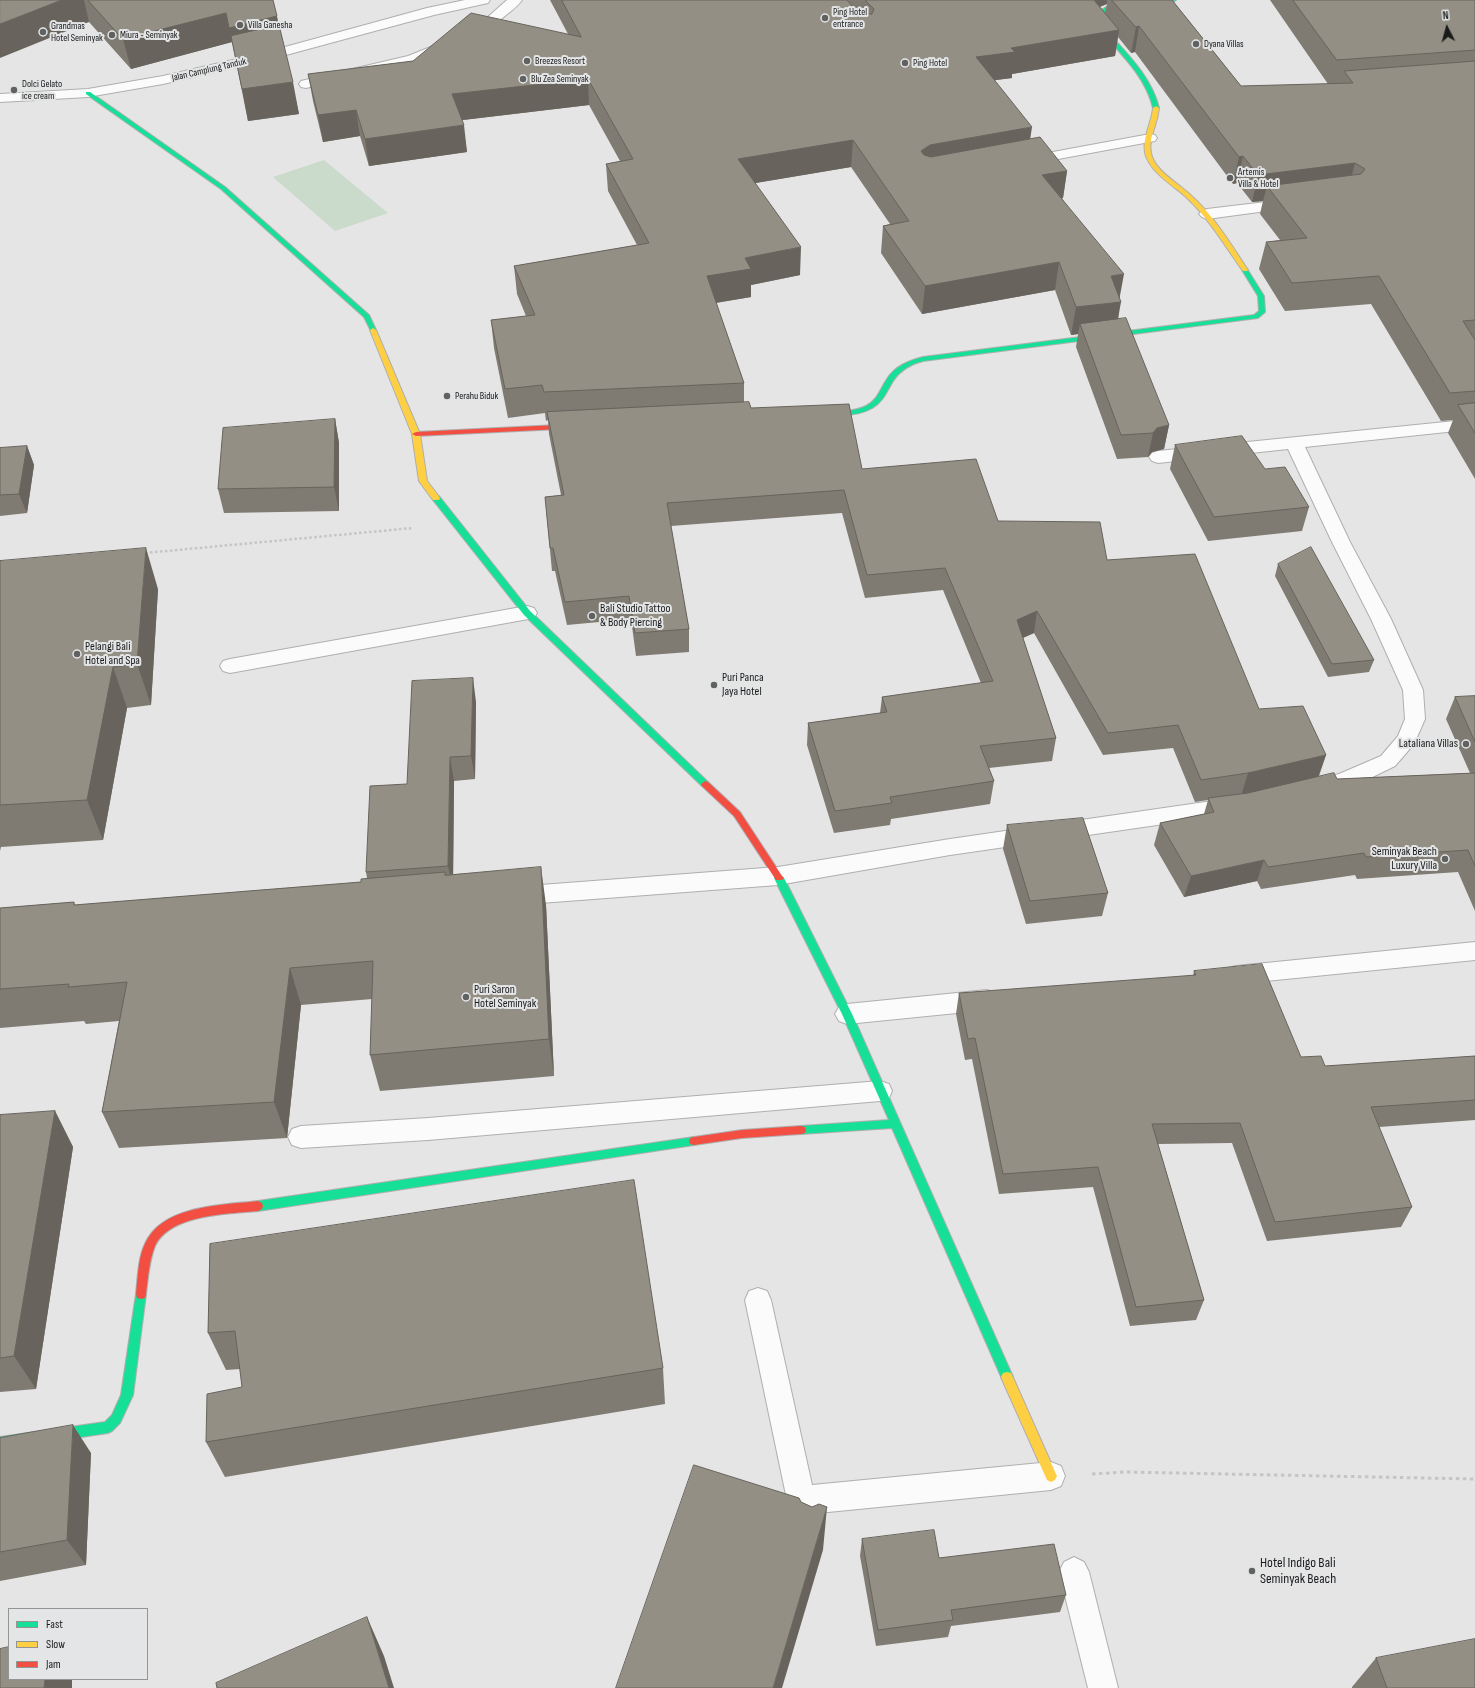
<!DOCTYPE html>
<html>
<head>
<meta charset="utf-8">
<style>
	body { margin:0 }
	#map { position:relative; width:1475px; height:1688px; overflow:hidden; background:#e5e5e5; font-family:"Sofia Sans Condensed",sans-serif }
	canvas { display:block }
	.legend { position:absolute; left:8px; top:1608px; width:140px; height:72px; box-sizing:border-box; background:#e4e5e6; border:1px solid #939494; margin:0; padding:5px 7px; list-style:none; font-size:12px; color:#191a1a }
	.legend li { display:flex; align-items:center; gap:8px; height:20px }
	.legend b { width:20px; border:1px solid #939494 }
	.north { position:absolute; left:1427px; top:8px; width:40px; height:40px; -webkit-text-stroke:3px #e4e5e6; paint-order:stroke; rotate:354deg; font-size:11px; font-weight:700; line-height:16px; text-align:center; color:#191a1a }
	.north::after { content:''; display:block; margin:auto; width:14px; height:18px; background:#191a1a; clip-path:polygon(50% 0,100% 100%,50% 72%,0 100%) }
</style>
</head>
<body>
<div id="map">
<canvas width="1475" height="1688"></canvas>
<ul class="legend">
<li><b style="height:5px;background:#16e098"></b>Fast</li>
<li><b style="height:5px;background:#ffcf43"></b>Slow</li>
<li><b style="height:5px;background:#f24e42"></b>Jam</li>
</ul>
<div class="north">N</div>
</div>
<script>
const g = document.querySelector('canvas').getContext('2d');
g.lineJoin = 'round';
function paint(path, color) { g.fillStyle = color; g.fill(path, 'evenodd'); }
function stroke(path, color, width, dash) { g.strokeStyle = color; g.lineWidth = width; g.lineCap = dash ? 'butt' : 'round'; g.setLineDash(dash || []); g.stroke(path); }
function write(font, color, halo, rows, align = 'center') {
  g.font = font + ' "Sofia Sans Condensed",sans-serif'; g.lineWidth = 4; g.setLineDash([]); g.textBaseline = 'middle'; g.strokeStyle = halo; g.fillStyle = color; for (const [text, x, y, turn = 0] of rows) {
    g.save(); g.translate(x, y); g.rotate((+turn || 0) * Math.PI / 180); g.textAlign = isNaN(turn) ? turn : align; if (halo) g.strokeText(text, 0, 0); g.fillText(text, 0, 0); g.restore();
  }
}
const green = new Path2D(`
	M 324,160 L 388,213 L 335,231 L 273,177 Z`);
const pathFar1 = new Path2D(`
	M 145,553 L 413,528`);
const path = new Path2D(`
	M 1092,1474 L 1125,1472 L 1475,1479`);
const lane = new Path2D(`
	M 507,0 L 522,0 C 518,6 512,10 506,15 C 453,63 374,72 306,88 L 301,87 L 299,84 L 301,81 L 408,56 L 458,36 L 480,24 Z
	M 527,606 L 534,608 L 537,613 L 534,618 L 230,673 L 223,671 L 220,666 L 223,661 L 230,659 Z
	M 778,867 L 786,870 L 789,876 L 786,882 L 778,885 L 514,905 L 506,902 L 503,896 L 506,890 L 514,887 Z
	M 880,1081 L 889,1084 L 892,1091 L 889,1098 L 880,1101 L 428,1140 L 301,1148 L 292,1145 L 288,1137 L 292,1129 L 301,1126 L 428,1118 Z
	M 758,1288 L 767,1291 L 771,1300 L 812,1485 L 1051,1462 L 1061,1466 L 1065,1476 L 1061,1486 L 1051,1490 L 818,1513 L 814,1523 L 804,1527 L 794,1523 L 787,1500 L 745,1300 L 749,1291 Z
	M 1074,1557 L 1084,1562 L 1089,1572 L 1118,1688 L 1088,1688 L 1059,1572 L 1064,1562 Z`);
const street = new Path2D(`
	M 465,0 L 490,0 L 488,3 L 434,15 L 271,59 L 163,84 L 88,97 L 0,102 L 0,94 L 88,89 L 163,76 L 263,53 L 427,8 Z
	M 1150,134 L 1155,135 L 1157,138 L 1155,141 L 1026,165 L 1021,164 L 1019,161 L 1021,158 L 1026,157 Z
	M 1291,199 L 1296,201 L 1299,204 L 1296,207 L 1207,219 L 1202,217 L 1199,214 L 1202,211 L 1207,209 Z
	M 1475,419 L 1475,429 L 1305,447 L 1350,542 L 1391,619 L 1423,690 L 1425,719 L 1414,744 L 1395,766 L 1352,787 L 1321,794 L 1313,792 L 1310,786 L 1313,780 L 1339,774 L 1381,756 L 1398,736 L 1405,719 L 1403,690 L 1371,619 L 1332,542 L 1288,449 L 1158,463 L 1152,461 L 1149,457 L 1152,453 L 1158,451 Z
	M 1233,798 L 1241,800 L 1244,806 L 1241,812 L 1233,814 L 950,855 L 778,885 L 770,882 L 767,876 L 770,870 L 778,867 L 950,839 Z
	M 1475,942 L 1475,960 L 1236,984 L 1228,982 L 1224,975 L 1228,968 L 1236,966 Z
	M 987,990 L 995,993 L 999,1000 L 995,1007 L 987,1010 L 847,1024 L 839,1021 L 835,1014 L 839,1007 L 847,1004 Z`);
const fast = new Path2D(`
	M 1161,0 L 1176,0 L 1173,2 L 1108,10 L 1100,16 L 1099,22 C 1121,48 1151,74 1159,108 L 1156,110 L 1153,108 C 1145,73 1115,49 1093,22 L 1095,14 L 1106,7 Z
	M 86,92 L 90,92 L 225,187 L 369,315 L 376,330 L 375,331 L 371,331 L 364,317 L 221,189 L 86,94 Z
	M 1245,268 L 1247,269 L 1264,296 L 1265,312 L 1258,318 L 923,361 C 911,364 900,370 893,381 C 887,391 883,402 872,408 C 857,417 837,415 820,416 L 816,414 L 820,412 C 835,411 852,413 866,406 C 878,400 880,389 887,379 C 895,366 908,361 923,357 L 1254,315 L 1259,311 L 1258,296 L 1242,270 Z
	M 433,496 L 439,496 L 530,611 L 708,782 L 709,784 L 708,786 L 702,786 L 524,615 L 433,500 Z
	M 779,874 L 782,876 L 784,878 L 852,1014 L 1013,1377 L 1011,1381 L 1007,1382 L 1003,1381 L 892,1128 L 801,1134 L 797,1133 L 796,1130 L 797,1127 L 801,1126 L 889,1120 L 842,1014 L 774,878 L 776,876 Z
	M 694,1137 L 698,1138 L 699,1141 L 698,1144 L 694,1145 L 258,1211 L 254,1209 L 253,1206 L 254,1203 L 258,1201 Z
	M 141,1289 L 145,1290 L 146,1294 L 133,1395 L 120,1423 L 112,1431 L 108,1433 L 0,1449 L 0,1437 L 105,1422 L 112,1415 L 121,1395 L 136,1294 L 137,1290 Z`);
const slow = new Path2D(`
	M 1156,106 L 1159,108 L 1158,114 C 1156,126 1148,140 1151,153 C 1154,168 1170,178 1181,187 C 1210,209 1228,240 1248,270 L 1247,271 L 1243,271 C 1223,243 1206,213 1179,191 C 1166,181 1149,169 1145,153 C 1142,138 1152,122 1153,108 Z
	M 373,328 L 376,330 L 420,434 L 427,481 L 440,498 L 439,500 L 433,500 L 419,481 L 412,434 L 370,330 Z
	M 1007,1372 L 1011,1373 L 1055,1472 L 1057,1476 L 1055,1480 L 1051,1482 L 1047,1480 L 1001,1377 L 1003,1373 Z`);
const jam = new Path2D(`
	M 578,424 L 581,424 L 581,428 L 416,436 L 412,434 L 416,432 Z
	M 705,781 L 708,782 L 740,812 L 782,876 L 784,878 L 782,880 L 776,880 L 734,816 L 702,786 L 701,784 Z
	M 801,1126 L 805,1127 L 806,1130 L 805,1133 L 801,1134 L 742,1138 L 694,1145 L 690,1144 L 689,1141 L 690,1138 L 694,1137 L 742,1130 Z
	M 258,1201 L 262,1203 L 263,1206 L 262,1209 L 258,1211 C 228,1214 170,1214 155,1246 C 149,1261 148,1278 146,1294 L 145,1298 L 141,1299 L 137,1298 L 136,1294 C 138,1275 138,1254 148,1238 C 168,1205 225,1205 258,1201 Z`);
const wall = new Path2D(`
	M 0,0 L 273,0 L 299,114 L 248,121 L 232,42 L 131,69 L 89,22 Z
	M 550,0 L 1172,0 L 1241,86 L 1328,84 L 1270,0 L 1475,0 L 1475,479 L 1448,433 L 1453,420 L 1441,421 L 1371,304 L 1285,311 L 1259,269 L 1266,242 L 1280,240 L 1260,214 L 1263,201 L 1252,202 L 1237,183 L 1233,184 L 1135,52 L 1131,53 L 1118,37 L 1115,56 L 1012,74 L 1012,78 L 995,80 L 1030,139 L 1067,171 L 1063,198 L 1062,198 L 1120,297 L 1118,319 L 1169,425 L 1164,449 L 1152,452 L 1148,457 L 1117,459 L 1076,347 L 1078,334 L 1071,335 L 1055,290 L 922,314 L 881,253 L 883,226 L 890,224 L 851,167 L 755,183 L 800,275 L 751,285 L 751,297 L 716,303 L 744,383 L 744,402 L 751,408 L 862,469 L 998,521 L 1107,560 L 1259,709 L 1326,755 L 1319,776 L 1337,779 L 1470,773 L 1446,719 L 1455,697 L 1475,696 L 1475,911 L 1458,872 L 1357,879 L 1355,875 L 1261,889 L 1257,881 L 1184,897 L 1154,845 L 1160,823 L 1204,814 L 1208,800 L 1195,802 L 1173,748 L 1103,755 L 1034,633 L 1023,638 L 1056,738 L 1052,761 L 989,768 L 994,781 L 990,804 L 891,819 L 890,825 L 834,833 L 807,745 L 808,723 L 880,713 L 882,697 L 981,683 L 943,590 L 865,598 L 842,513 L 671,526 L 689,629 L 689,652 L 636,656 L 631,619 L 567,625 L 555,571 L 552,571 L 545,497 L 561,495 L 549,434 L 548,420 L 546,421 L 545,413 L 508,418 L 494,348 L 491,320 L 526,316 L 517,294 L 514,266 L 637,245 L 608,191 L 606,164 L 620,161 L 589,105 L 462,120 L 467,152 L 369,166 L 360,136 L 323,142 L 313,101 L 308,74 L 413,61 L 568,34 ZM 1107,4 L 1105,13 L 1100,7 Z
	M 335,419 L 339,443 L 339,511 L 224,513 L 218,489 Z
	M 1175,445 L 1265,469 L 1309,507 L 1302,531 L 1208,541 L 1170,469 Z
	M 27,446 L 34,465 L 27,513 L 0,516 L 0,448 Z
	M 0,561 L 158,589 L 151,705 L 127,708 L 103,840 L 1,847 L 0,851 Z
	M 1278,564 L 1374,660 L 1369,672 L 1328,677 L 1275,576 Z
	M 476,702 L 475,779 L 454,781 L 453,874 L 546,905 L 554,1076 L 380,1091 L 370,1055 L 372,999 L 301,1005 L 287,1138 L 119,1148 L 102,1112 L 119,1021 L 86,1024 L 84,1021 L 0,1028 L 0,908 L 74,902 L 75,905 L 361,882 L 367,878 L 366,872 L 407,784 Z
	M 1007,825 L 1108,893 L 1102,916 L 1026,924 L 1003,849 Z
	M 1194,971 L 1301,1057 L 1325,1066 L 1475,1056 L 1475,1120 L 1379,1127 L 1412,1207 L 1401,1227 L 1267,1241 L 1232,1143 L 1158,1144 L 1204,1300 L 1196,1320 L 1130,1326 L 1093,1187 L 999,1194 L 972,1059 L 965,1060 L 956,1014 L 959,993 L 1193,976 Z
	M 55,1111 L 73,1147 L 36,1389 L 0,1392 L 0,1115 Z
	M 210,1244 L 663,1368 L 665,1404 L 225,1477 L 206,1442 L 242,1387 L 240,1369 L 226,1370 L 208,1333 Z
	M 0,1438 L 91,1453 L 86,1565 L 0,1581 Z
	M 862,1539 L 939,1558 L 1066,1595 L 1060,1612 L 951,1626 L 948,1637 L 876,1646 L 860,1556 Z
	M 1376,1658 L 1475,1688 L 1352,1688 L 1352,1687 Z`);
const shadedWall = new Path2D(`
	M 62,0 L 84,0 L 89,22 L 0,58 L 0,24 Z
	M 1091,0 L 1107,0 L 1107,4 L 1096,8 Z
	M 226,13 L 277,16 L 282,46 L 232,42 L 131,69 L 123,39 Z
	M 1139,26 L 1135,52 L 1131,53 L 1136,27 Z
	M 1119,30 L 1115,56 L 1012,74 L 1012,78 L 973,83 L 976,57 L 1011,48 Z
	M 588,79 L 589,105 L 455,121 L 452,94 Z
	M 293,82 L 299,114 L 248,121 L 242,89 Z
	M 356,110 L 360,136 L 323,142 L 318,115 Z
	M 464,125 L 467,152 L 369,166 L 365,139 Z
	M 1032,127 L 1028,154 L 918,178 L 921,151 L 930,145 Z
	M 853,140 L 851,167 L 738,186 L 738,159 Z
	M 1243,156 L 1237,183 L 1233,184 L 1239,157 Z
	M 1355,163 L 1348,191 L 1267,186 L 1263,201 L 1252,202 L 1258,175 Z
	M 1067,171 L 1063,198 L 1039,202 L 1042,175 Z
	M 801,247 L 800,275 L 751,285 L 751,297 L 708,304 L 707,276 L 745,258 Z
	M 1059,262 L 1055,290 L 922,314 L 925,286 Z
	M 1124,274 L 1119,301 L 1111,276 Z
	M 1121,302 L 1116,330 L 1080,324 L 1078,334 L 1071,335 L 1076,307 Z
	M 335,419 L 339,443 L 339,511 L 334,487 Z
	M 1169,425 L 1164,449 L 1152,452 L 1148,457 L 1153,433 L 1157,428 Z
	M 27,446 L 34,465 L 27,513 L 19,494 Z
	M 146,548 L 158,589 L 151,705 L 137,664 Z
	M 1037,611 L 1034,633 L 1013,642 L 1017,620 Z
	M 113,667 L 127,708 L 103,840 L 87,800 Z
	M 473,678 L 476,702 L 475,779 L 471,756 Z
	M 1326,755 L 1318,777 L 1241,796 L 1248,773 Z
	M 450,757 L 454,781 L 453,890 L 448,866 Z
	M 1264,860 L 1257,881 L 1184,897 L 1191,876 Z
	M 541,867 L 546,905 L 554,1076 L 549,1039 Z
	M 290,968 L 301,1005 L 287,1138 L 274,1102 Z
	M 55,1111 L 73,1147 L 36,1389 L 14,1356 Z
	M 73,1425 L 91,1453 L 86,1565 L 67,1540 Z
	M 827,1507 L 823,1550 L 782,1688 L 773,1688 Z
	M 367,1617 L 384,1656 L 394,1688 L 389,1688 Z
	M 45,1679 L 72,1679 L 72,1688 L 44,1688 Z`);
const building = new Path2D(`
	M 0,0 L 62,0 L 0,24 Z
	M 88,0 L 273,0 L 277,16 L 229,28 L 226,13 L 123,39 Z
	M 562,0 L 847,0 L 859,14 L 872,14 L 874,9 L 865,0 L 1094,0 L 1119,30 L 1011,48 L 1015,52 L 976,57 L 1032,127 L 930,145 L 921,151 L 924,155 L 931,157 L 1040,137 L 1067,171 L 1042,175 L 1124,274 L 1111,276 L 1121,302 L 1076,307 L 1059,262 L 925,286 L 883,226 L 909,221 L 853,140 L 738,159 L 801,247 L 745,258 L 751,269 L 707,276 L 744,383 L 544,392 L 542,385 L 505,389 L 491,320 L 535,315 L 514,266 L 649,243 L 606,164 L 633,159 L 588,79 L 452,94 L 464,125 L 365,139 L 356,110 L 318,115 L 308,74 L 413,61 L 471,13 L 581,37 Z
	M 1112,0 L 1172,0 L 1241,86 L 1353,83 L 1344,71 L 1475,61 L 1475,320 L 1463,321 L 1475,340 L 1475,391 L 1450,393 L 1379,276 L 1292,283 L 1266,242 L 1307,238 L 1267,186 L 1361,174 L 1365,169 L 1355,163 L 1258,175 L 1243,156 L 1239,157 L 1139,26 L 1136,27 Z
	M 1293,0 L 1475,0 L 1475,50 L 1337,60 Z
	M 279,25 L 293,82 L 242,89 L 231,36 Z
	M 1126,318 L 1169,425 L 1157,428 L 1153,433 L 1121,435 L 1080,324 Z
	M 749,402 L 751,408 L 849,404 L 862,469 L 976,459 L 998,521 L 1100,522 L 1107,560 L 1195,554 L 1259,709 L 1303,706 L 1326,755 L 1248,773 L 1201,780 L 1178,725 L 1108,733 L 1037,611 L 1017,620 L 1056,738 L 980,746 L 994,781 L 890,797 L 892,803 L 835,811 L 808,723 L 887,712 L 882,697 L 993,681 L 945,568 L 867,575 L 844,490 L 667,503 L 689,629 L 635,633 L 629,596 L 565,602 L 553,548 L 550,548 L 545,497 L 564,495 L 547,412 Z
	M 1475,403 L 1475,433 L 1458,405 Z
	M 335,419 L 334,487 L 218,489 L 223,428 Z
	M 1242,436 L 1265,469 L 1285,467 L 1309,507 L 1214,517 L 1175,445 Z
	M 27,446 L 19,494 L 0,495 L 0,448 Z
	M 1311,547 L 1374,660 L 1332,664 L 1278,564 Z
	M 146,548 L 137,664 L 113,667 L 87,800 L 0,805 L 0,561 Z
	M 473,678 L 471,756 L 450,757 L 448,866 L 366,872 L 370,786 L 407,784 L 412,681 Z
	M 1475,696 L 1475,742 L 1455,697 Z
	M 1334,773 L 1337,779 L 1475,773 L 1475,866 L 1468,850 L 1366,857 L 1364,853 L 1268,867 L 1264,860 L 1191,876 L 1160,823 L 1214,812 L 1208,798 L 1248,793 Z
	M 1083,818 L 1108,893 L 1030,901 L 1007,825 Z
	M 541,867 L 549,1039 L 370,1055 L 373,961 L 290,968 L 274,1102 L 102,1112 L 127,982 L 68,987 L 69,984 L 0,989 L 0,908 L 74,902 L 74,905 L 361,882 L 361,879 L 445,872 L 445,875 Z
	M 1262,964 L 1301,1057 L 1321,1056 L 1325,1066 L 1475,1056 L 1475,1100 L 1371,1107 L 1412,1207 L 1275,1222 L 1240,1123 L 1152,1124 L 1204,1300 L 1136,1307 L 1098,1167 L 1003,1174 L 975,1038 L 968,1039 L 959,993 L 1196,975 L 1194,971 Z
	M 55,1111 L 14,1356 L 0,1358 L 0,1115 Z
	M 634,1180 L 663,1368 L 206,1442 L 207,1394 L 242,1387 L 235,1331 L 208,1333 L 210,1244 Z
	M 73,1425 L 67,1540 L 0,1552 L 0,1438 Z
	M 694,1465 L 799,1498 L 801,1502 L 812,1507 L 819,1504 L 827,1507 L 773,1688 L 616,1688 Z
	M 934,1530 L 939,1558 L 1054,1544 L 1066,1595 L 951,1610 L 953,1620 L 878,1630 L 862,1539 Z
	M 367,1617 L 389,1688 L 217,1688 L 216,1683 Z
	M 1475,1639 L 1475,1688 L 1387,1688 L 1376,1658 Z
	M 9,1647 L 9,1679 L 45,1679 L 44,1688 L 0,1688 L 0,1649 Z`);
const markers = [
	[825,18,4,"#606161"],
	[240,25,4,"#606161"],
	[43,32,4,"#606161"],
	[112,35,4,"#606161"],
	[1196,44,4,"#606161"],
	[527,61,4,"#606161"],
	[905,63,4,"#606161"],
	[523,79,4,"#606161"],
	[14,90,4,"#606161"],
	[1230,178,4,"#606161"],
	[447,396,4,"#606161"],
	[592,616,4,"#606161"],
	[77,654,4,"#606161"],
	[714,685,4,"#606161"],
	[1466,744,4,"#606161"],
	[1445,859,4,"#606161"],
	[466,997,4,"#606161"],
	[1252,1571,4,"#606161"]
];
const farPoinames = [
	["Ping Hotel",833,12],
	["entrance",833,24],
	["Villa Ganesha",248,25],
	["Grandmas",51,26],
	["Hotel Seminyak",51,38],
	["Miura - Seminyak",120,35],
	["Dyana Villas",1204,44],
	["Breezes Resort",535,61],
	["Ping Hotel",913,63],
	["Blu Zea Seminyak",531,79],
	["Dolci Gelato",22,84],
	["ice cream",22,96],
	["Artemis",1238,172],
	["Villa & Hotel",1238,184],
	["Perahu Biduk",455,396]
];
const farStreetnames = [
	["Jalan Camplung Tanduk",209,70,-13]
];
const poiNames = [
	["Bali Studio Tattoo",600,609],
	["& Body Piercing",600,623],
	["Pelangi Bali",85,647],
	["Hotel and Spa",85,661],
	["Puri Panca",722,678],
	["Jaya Hotel",722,692],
	["Lataliana Villas",1458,744,"right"],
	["Seminyak Beach",1437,852,"right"],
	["Luxury Villa",1437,866,"right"],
	["Puri Saron",474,990],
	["Hotel Seminyak",474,1004]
];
const nearPoinames = [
	["Hotel Indigo Bali",1260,1563],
	["Seminyak Beach",1260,1579]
];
paint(green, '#cadacb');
stroke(lane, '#afafb0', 2);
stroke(street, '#afafb0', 2);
stroke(fast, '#afafb0', 2);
stroke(slow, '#afafb0', 2);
stroke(jam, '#afafb0', 2);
stroke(pathFar1, '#c5c5c6', 2.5, [2.5, 2.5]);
stroke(path, '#c5c5c6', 3, [3.5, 3.5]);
paint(lane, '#fbfbfb');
paint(street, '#fbfbfb');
paint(fast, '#16e098');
paint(slow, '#ffcf43');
paint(jam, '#f24e42');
paint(wall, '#7f7b72');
paint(shadedWall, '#68645d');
paint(building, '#948f85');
stroke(building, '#68645d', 1);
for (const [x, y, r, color] of markers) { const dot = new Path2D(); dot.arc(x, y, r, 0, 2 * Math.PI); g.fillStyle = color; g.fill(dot); stroke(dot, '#e4e5e6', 1.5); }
write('10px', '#191a1a', '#e4e5e6', farPoinames, 'left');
write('10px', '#191a1a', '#e4e5e6', farStreetnames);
write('12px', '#191a1a', '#e4e5e6', poiNames, 'left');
write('14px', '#191a1a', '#e4e5e6', nearPoinames, 'left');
</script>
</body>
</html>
